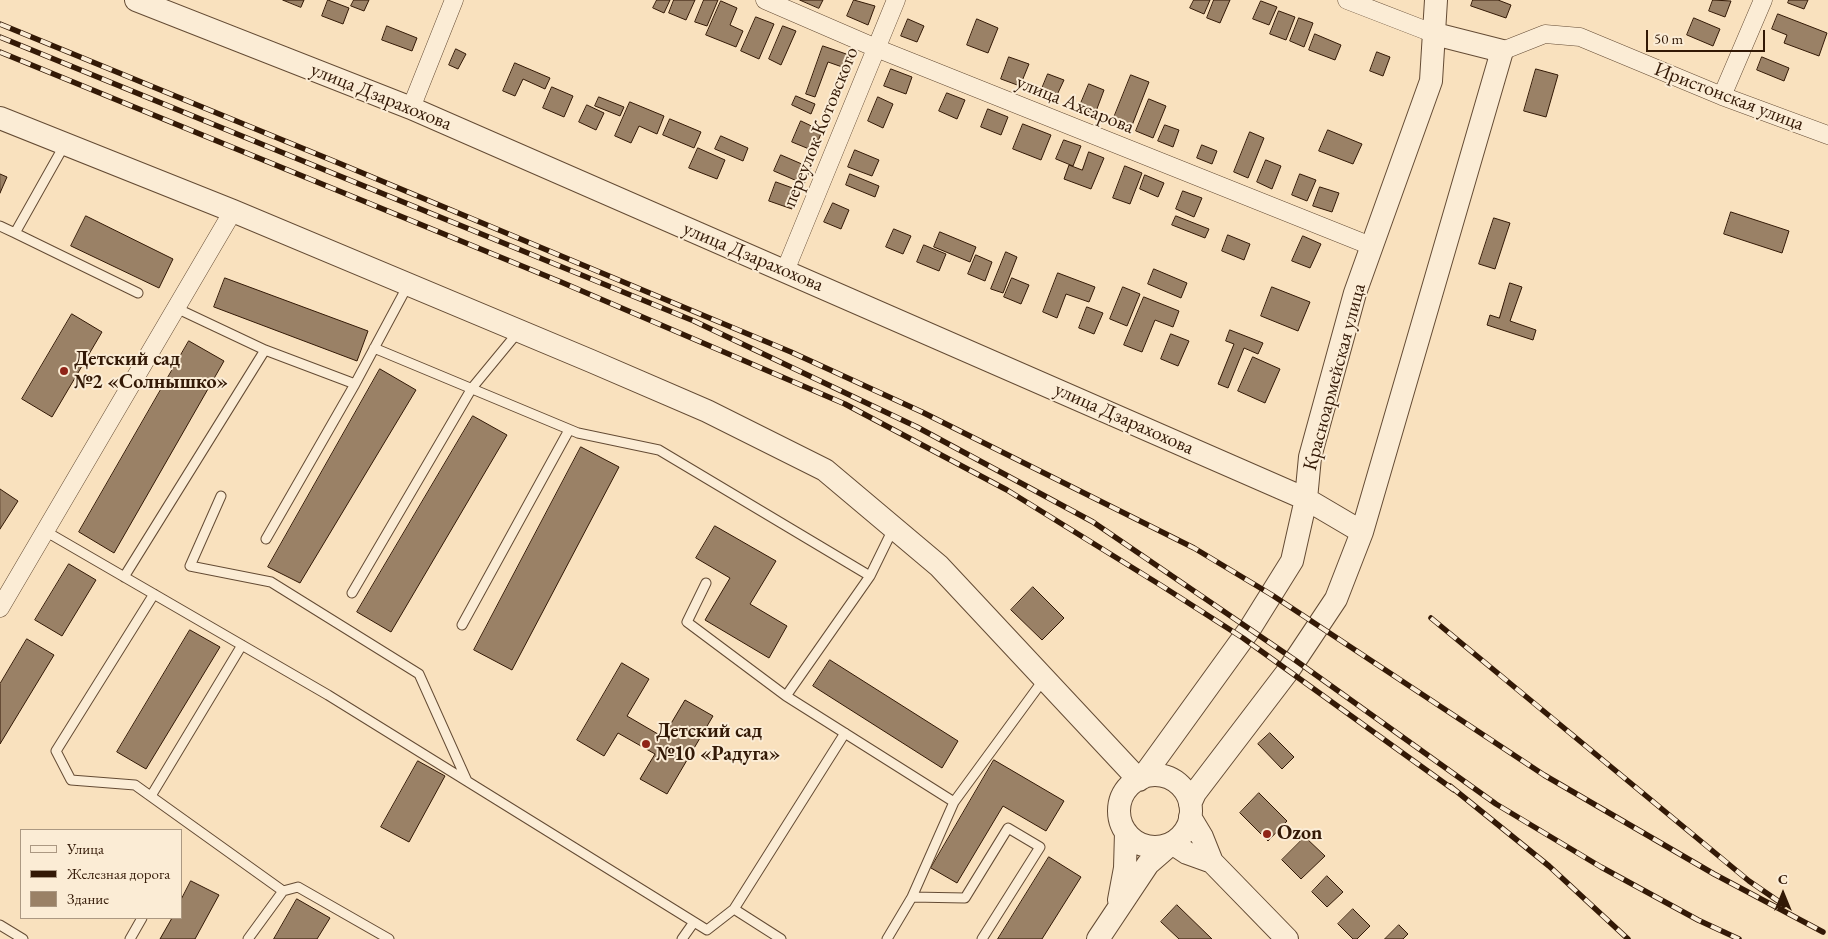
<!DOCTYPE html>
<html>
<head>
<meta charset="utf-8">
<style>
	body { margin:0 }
	#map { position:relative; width:1828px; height:939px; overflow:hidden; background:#f9e1be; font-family:"EB Garamond",serif }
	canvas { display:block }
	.legend { position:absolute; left:20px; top:829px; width:162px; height:90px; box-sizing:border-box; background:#fbecd5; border:1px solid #ab9882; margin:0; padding:6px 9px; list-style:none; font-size:15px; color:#331906 }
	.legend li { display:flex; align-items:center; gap:10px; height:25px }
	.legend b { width:25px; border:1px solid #ab9882 }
	.north { position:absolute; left:1758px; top:869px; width:50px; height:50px; -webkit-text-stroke:4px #fbecd5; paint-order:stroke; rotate:0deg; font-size:14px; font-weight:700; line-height:20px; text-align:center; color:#331906 }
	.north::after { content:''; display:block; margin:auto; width:18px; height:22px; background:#331906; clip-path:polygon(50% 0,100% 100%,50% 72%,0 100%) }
	.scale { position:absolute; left:1646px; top:30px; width:119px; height:22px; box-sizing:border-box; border:2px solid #331906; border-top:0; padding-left:6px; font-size:15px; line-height:18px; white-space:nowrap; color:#331906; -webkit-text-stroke:4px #fbecd5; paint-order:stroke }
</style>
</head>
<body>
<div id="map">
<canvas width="1828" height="939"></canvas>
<ul class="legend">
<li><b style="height:6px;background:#fbecd5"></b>Улица</li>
<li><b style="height:6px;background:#331906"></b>Железная дорога</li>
<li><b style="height:14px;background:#9a8166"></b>Здание</li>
</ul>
<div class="north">С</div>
<div class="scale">50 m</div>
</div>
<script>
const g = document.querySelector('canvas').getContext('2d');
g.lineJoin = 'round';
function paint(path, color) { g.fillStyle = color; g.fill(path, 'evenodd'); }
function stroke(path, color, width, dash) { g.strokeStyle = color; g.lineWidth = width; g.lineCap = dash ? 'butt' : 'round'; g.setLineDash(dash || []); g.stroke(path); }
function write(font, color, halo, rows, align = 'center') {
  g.font = font + ' "EB Garamond",serif'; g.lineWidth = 4; g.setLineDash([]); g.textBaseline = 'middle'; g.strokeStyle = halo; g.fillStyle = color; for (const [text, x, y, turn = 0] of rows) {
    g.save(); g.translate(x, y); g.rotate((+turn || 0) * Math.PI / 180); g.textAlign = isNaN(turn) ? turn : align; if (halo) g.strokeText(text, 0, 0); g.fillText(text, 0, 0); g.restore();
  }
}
const building = new Path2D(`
	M 283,0 L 304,0 L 301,7 Z
	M 328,0 L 349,8 L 343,24 L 322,16 Z
	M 354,0 L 369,0 L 364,11 L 351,6 Z
	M 657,0 L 670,0 L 664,13 L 653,8 Z
	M 674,0 L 695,0 L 686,20 L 669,13 Z
	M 704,0 L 718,0 L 707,26 L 695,22 Z
	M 800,0 L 823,0 L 819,8 Z
	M 854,0 L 875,6 L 868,25 L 847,16 Z
	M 1194,0 L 1210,0 L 1204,14 L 1190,8 Z
	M 1214,0 L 1230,0 L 1220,23 L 1207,18 Z
	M 1473,0 L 1498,0 L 1511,5 L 1506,18 L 1471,6 Z
	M 1713,0 L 1731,1 L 1725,17 L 1709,11 Z
	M 1789,0 L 1808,0 L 1804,9 L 1788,3 Z
	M 721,1 L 737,8 L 730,25 L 743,31 L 736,47 L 706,35 Z
	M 1261,1 L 1277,7 L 1269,25 L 1253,19 Z
	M 1279,11 L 1295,17 L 1286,40 L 1270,34 Z
	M 1778,14 L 1827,33 L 1819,56 L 1784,43 L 1787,35 L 1772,29 Z
	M 756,17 L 774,24 L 759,59 L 741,51 Z
	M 1299,18 L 1313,23 L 1304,47 L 1290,41 Z
	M 1694,18 L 1720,29 L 1713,46 L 1687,35 Z
	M 908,19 L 924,26 L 917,42 L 901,36 Z
	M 977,19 L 998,28 L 988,53 L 967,45 Z
	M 387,26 L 417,38 L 412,51 L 382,40 Z
	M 783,26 L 796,31 L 781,65 L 769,59 Z
	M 1315,34 L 1341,45 L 1335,60 L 1309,50 Z
	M 823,46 L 852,56 L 848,69 L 828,62 L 815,97 L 806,94 Z
	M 456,49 L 466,54 L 458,69 L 449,65 Z
	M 1377,52 L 1390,57 L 1383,76 L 1370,71 Z
	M 1009,57 L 1029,64 L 1020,86 L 1001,79 Z
	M 1762,57 L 1789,68 L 1784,81 L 1757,70 Z
	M 515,63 L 550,78 L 545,89 L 523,79 L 515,96 L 503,91 Z
	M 891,69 L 912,77 L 906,94 L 884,86 Z
	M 1536,69 L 1558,75 L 1546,117 L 1524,111 Z
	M 1048,74 L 1064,80 L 1056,97 L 1041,91 Z
	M 1131,75 L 1149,82 L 1131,128 L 1113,120 Z
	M 1089,84 L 1104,90 L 1095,114 L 1079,108 Z
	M 552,87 L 573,96 L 564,117 L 543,108 Z
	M 947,93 L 965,100 L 957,119 L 939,111 Z
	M 796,96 L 815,104 L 811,114 L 792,105 Z
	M 599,97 L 624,107 L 620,116 L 595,106 Z
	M 878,97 L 893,104 L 883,128 L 868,121 Z
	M 1149,99 L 1166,106 L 1153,138 L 1136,131 Z
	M 630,102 L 664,116 L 657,134 L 639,126 L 631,143 L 615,136 Z
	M 587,105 L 604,113 L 596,130 L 579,122 Z
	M 988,109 L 1008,117 L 1001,135 L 981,127 Z
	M 670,119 L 701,132 L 694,148 L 663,135 Z
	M 801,121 L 822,131 L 814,151 L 792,142 Z
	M 1023,124 L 1051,135 L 1041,160 L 1013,149 Z
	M 1165,125 L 1179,130 L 1173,147 L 1158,141 Z
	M 1328,130 L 1362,144 L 1353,164 L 1319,151 Z
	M 1250,132 L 1264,138 L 1248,178 L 1234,172 Z
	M 721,136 L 748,148 L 743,161 L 715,149 Z
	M 1064,140 L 1081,146 L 1073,166 L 1056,159 Z
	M 1202,145 L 1217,151 L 1212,164 L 1197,158 Z
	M 698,148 L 725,160 L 717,179 L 689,168 Z
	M 855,150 L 879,160 L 872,176 L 848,167 Z
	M 1089,152 L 1104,158 L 1091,189 L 1064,179 L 1069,165 L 1082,170 Z
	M 781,155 L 811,168 L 804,184 L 774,171 Z
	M 1266,160 L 1281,166 L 1272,189 L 1257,182 Z
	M 1125,166 L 1142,173 L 1130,204 L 1113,198 Z
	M 0,174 L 7,177 L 0,193 Z
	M 850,174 L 879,186 L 875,197 L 846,185 Z
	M 1300,174 L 1316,180 L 1307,201 L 1292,195 Z
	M 1145,175 L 1164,183 L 1158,197 L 1140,189 Z
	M 776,182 L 798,190 L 792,209 L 769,201 Z
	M 1320,187 L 1339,193 L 1332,212 L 1313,206 Z
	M 1183,191 L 1202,198 L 1194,217 L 1176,209 Z
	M 833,203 L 849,210 L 841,229 L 824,222 Z
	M 1731,212 L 1789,231 L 1782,253 L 1724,234 Z
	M 86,216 L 173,259 L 159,288 L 71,246 Z
	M 1176,216 L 1209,229 L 1205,238 L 1172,225 Z
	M 1494,218 L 1510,223 L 1495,269 L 1479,264 Z
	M 894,229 L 911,236 L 903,254 L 886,247 Z
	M 940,232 L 976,247 L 970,262 L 934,247 Z
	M 1228,235 L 1250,244 L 1244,260 L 1222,251 Z
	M 1303,236 L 1321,244 L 1310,268 L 1292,261 Z
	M 924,245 L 946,254 L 939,271 L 917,262 Z
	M 1006,252 L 1017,257 L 1003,293 L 991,289 Z
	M 976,255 L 992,262 L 985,281 L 968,274 Z
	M 1154,269 L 1187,283 L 1181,298 L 1148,284 Z
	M 1058,273 L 1095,287 L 1089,302 L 1066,294 L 1057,318 L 1043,312 Z
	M 225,278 L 368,331 L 357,361 L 214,307 Z
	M 1012,278 L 1029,285 L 1021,304 L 1004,297 Z
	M 1510,283 L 1522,287 L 1510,321 L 1536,330 L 1533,340 L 1487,325 L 1490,315 L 1499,318 Z
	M 1123,287 L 1140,294 L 1127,326 L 1110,319 Z
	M 1272,287 L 1310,302 L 1298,331 L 1261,316 Z
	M 1144,297 L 1179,311 L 1173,327 L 1155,320 L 1142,352 L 1124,345 Z
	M 1087,307 L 1103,313 L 1094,334 L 1079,328 Z
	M 72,314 L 102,332 L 52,417 L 22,399 Z
	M 1230,330 L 1263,343 L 1258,354 L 1244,348 L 1228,388 L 1218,384 L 1234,344 L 1226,341 Z
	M 1171,334 L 1189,341 L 1178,366 L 1161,359 Z
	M 189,341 L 224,361 L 114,553 L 79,532 Z
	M 1253,357 L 1280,369 L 1265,403 L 1238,391 Z
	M 380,369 L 416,390 L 300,583 L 268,567 Z
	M 473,416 L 507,435 L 391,632 L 357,612 Z
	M 581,447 L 619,467 L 512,670 L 474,650 Z
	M 0,489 L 18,501 L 0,529 Z
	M 715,526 L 776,561 L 750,604 L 787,626 L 769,658 L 705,620 L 730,578 L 696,558 Z
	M 69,564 L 96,580 L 62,636 L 35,620 Z
	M 1033,587 L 1064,618 L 1042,640 L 1011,610 Z
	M 190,630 L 220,647 L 146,769 L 117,752 Z
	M 27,639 L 54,655 L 0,744 L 0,684 Z
	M 830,660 L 958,741 L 942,768 L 813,686 Z
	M 622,663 L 649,679 L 627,716 L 663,737 L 685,700 L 713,716 L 667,794 L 640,779 L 655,754 L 618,733 L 604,756 L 577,740 Z
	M 1270,733 L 1294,757 L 1282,769 L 1258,744 Z
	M 994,760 L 1064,801 L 1046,831 L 1003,806 L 957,883 L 931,868 Z
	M 418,761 L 445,776 L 409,842 L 381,827 Z
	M 1259,793 L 1287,821 L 1268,841 L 1240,813 Z
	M 1305,837 L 1325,856 L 1301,879 L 1282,860 Z
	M 1049,857 L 1081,877 L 1042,939 L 998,939 Z
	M 1327,876 L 1343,892 L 1327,907 L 1312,892 Z
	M 191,881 L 219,895 L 195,939 L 160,939 L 172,918 L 181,918 L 181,900 Z
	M 297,899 L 330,918 L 317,939 L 274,939 Z
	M 1177,905 L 1212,939 L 1179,939 L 1161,922 Z
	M 1353,909 L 1370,926 L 1357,939 L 1353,939 L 1338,924 Z
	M 1399,925 L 1408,934 L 1403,939 L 1385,939 Z`);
const service = new Path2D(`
	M 0,226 L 15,233 L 65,144
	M 15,233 L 138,293
	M 176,308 L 265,350 L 355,384 L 408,285
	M 374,348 L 578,433 L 659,450 L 870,576 L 893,529
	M 221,496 L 190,566 L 271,582 L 419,674 L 467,781
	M 45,531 L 328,695 L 707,930 L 734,909 L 781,939
	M 266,539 L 355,384
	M 124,577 L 265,350
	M 706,583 L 687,622 L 786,696 L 870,576
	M 352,593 L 472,388 L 519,331
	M 154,594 L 56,751 L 71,780 L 135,785 L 283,891 L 248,939
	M 462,625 L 569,430
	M 786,696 L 954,802 L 1044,679
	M 151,796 L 242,645
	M 954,802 L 912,897 L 965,898 L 1008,828 L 1040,847 L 982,939
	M 283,891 L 298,887 L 389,939
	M 734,909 L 845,733
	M 0,925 L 23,939
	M 130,939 L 142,918
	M 682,939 L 694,922
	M 887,939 L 912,897`);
const minor = new Path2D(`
	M 765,0 L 876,48 L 1371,246
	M 1347,0 L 1435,34
	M 1502,51 L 1545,34 L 1580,37 L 1722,96 L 1828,135
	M 1722,96 L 1763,0
	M 411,108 L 454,0
	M 785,271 L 896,0
	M 0,608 L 233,211`);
const tertiary = new Path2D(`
	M 136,0 L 411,108 L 1306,499 L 1362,532
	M 0,118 L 233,211 L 591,361 L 707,411 L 825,470 L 939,566 L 1139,780
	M1119 811a36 36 0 1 1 72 0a36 36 0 1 1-72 0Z
	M 1142,778 L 1249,630 L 1292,561 L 1306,499 L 1310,457 L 1355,293 L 1431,81 L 1436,0
	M 1190,804 L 1195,793 L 1288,671 L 1336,599 L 1362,532 L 1502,51 L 1435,34
	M 1190,817 L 1202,837 L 1212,862 L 1287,939
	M 1172,843 L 1187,853 L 1212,862
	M 1119,900 L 1125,868 L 1126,832
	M 1098,939 L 1148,864 L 1171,844`);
const rail = new Path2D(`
	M 0,24 L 341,164 L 791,352 L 922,412 L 1194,548 L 1272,595 L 1544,775 L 1714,874 L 1823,932
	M 0,37 L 694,321 L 917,427 L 1093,522 L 1295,660 L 1496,804 L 1601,867 L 1698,920 L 1739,939
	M 0,52 L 561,282 L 845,404 L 1007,490 L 1162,586 L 1243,638 L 1454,790
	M 1431,618 L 1749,881 L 1784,905
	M 1450,786 L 1549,866 L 1628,939`);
const markers = [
	[64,371,5,"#8f2418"],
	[646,744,5,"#8f2418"],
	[1267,834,5,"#8f2418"]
];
const streetNames = [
	["улица Дзарахохова",381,97,22],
	["Иристонская улица",1729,97,21],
	["улица Ахсарова",1075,105,22],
	["переулок Котовского",821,127,-68],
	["улица Дзарахохова",753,257,23],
	["Красноармейская улица",1335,377,-75],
	["улица Дзарахохова",1124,419,24]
];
const poiNames = [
	["Детский сад",74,360],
	["№2 «Солнышко»",74,383],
	["Детский сад",656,732],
	["№10 «Радуга»",656,755],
	["Ozon",1277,834]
];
paint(building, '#9a8166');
stroke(building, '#331906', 1);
stroke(service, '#644b34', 11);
stroke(minor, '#644b34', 19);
stroke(tertiary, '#644b34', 24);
stroke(service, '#fbecd5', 9);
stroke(minor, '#fbecd5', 18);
stroke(tertiary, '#fbecd5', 22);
stroke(rail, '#331906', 5.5);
stroke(rail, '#fbecd5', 4, [11]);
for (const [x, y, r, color] of markers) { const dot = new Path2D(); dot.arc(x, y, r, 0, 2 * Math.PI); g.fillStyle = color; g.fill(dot); stroke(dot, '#fbecd5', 2); }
write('20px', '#331906', '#fbecd5', streetNames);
write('bold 20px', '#331906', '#fbecd5', poiNames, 'left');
</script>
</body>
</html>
